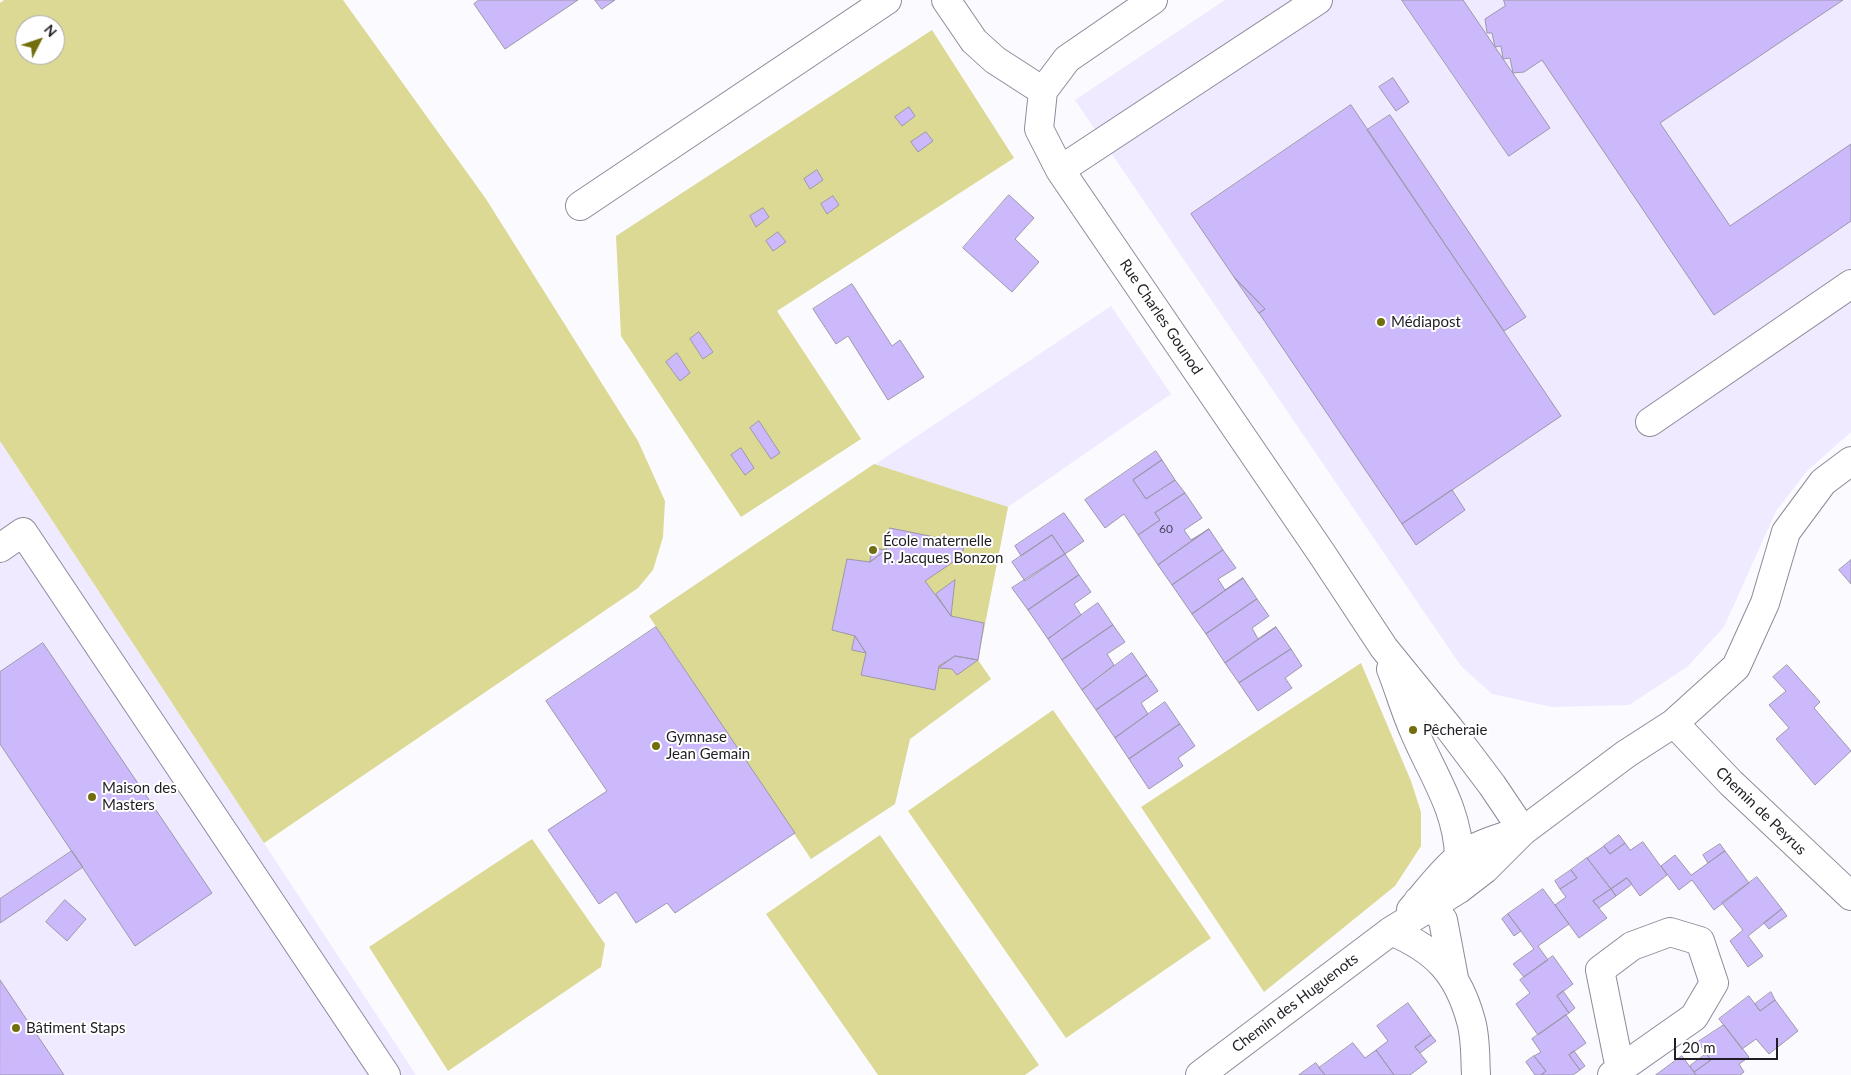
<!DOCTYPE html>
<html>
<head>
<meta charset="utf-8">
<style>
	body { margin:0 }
	#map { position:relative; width:1851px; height:1075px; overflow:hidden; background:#fbfafe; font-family:Lato,sans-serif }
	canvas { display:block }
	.north { position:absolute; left:15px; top:15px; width:50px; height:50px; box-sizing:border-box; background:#fff; border:1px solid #a6a5a7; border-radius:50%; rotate:49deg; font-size:14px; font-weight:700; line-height:20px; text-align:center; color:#201e24 }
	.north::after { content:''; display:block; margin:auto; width:18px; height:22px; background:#726e0d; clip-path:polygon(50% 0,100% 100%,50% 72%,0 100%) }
	.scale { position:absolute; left:1674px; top:1038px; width:104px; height:22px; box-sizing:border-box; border:2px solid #201e24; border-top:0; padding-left:6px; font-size:15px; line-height:18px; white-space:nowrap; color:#201e24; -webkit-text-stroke:4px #fff; paint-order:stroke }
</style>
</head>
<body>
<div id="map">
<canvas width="1851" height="1075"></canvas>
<div class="north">N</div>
<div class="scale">20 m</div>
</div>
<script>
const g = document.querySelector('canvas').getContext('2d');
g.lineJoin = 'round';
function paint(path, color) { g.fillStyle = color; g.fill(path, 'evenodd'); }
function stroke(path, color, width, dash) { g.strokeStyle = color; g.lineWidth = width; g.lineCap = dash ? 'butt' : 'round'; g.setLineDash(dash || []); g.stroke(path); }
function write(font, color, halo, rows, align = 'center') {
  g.font = font + ' Lato,sans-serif'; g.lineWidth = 4; g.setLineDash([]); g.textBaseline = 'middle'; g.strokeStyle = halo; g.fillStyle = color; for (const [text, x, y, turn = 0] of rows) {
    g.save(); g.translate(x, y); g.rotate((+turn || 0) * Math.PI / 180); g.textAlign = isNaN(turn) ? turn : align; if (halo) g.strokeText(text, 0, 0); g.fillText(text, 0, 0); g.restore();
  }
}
const built = new Path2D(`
	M 1225,0 L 1851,0 L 1851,432 L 1808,470 L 1776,511 L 1724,627 L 1687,667 L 1629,705 L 1552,707 L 1492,694 L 1461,666 L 1075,100 Z
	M 1111,306 L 1171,394 L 1008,507 L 978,660 L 991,679 L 910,739 L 895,804 L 811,859 L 649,616 Z
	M 0,441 L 264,843 L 416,1075 L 0,1075 Z`);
const green = new Path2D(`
	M 4,0 L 343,0 L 486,199 L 638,441 L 665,501 L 663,537 L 653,570 L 638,588 L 264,843 L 0,441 L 0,3 ZM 25,25 L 55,25 L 55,55 L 25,55 Z
	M 932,30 L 1014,158 L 777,311 L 861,439 L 741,517 L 621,336 L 616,236 Z
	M 874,464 L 1008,507 L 978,660 L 991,679 L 910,739 L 895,804 L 811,859 L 649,616 Z
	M 1361,663 L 1411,781 L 1421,812 L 1421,846 L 1395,886 L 1264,992 L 1141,807 Z
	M 1053,710 L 1211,938 L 1066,1038 L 908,811 Z
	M 880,835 L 1039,1065 L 1025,1075 L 878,1075 L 766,914 Z
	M 532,839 L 605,944 L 601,967 L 448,1071 L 369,947 Z`);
const building = new Path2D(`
	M 479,0 L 578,0 L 505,49 L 474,4 Z
	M 595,0 L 615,0 L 602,9 Z
	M 1402,0 L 1463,0 L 1550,128 L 1509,156 Z
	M 1504,0 L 1843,0 L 1660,123 L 1730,226 L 1851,144 L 1851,221 L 1714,315 L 1542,60 L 1524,72 L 1513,73 L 1510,58 L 1503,59 L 1501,46 L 1495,47 L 1492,33 L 1487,33 L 1485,19 L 1505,6 Z
	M 1393,78 L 1409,102 L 1396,111 L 1379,87 Z
	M 1351,105 L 1561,416 L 1402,524 L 1259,313 L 1265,309 L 1234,277 L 1191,214 Z
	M 909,107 L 915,116 L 902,126 L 895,117 Z
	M 1390,115 L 1526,317 L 1504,331 L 1367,130 Z
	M 926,132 L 933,141 L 918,152 L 911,142 Z
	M 817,170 L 823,180 L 810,189 L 804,179 Z
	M 1009,195 L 1034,218 L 1015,239 L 1039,262 L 1012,292 L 963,248 Z
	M 833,196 L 839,205 L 827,214 L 821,204 Z
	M 763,208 L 769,217 L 756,227 L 750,216 Z
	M 778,232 L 786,242 L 773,251 L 766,241 Z
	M 1234,277 L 1265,309 L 1259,313 Z
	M 852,284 L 892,346 L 900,340 L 924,377 L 888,400 L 848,336 L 836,344 L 813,309 Z
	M 699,332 L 713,352 L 703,359 L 690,339 Z
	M 677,353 L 690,373 L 680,381 L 666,362 Z
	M 759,421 L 780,453 L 771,459 L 750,428 Z
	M 741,448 L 754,468 L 745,475 L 731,455 Z
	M 1156,451 L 1162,460 L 1133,480 L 1146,499 L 1175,480 L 1185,493 L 1155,513 L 1160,520 L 1138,535 L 1124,514 L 1105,528 L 1085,500 Z
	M 1162,460 L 1175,480 L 1146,499 L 1133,480 Z
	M 1452,490 L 1465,510 L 1416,545 L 1402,524 Z
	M 1185,493 L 1202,518 L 1184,530 L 1191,540 L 1209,529 L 1158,565 L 1138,535 L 1160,520 L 1155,513 Z
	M 1064,513 L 1084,541 L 1065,554 L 1052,535 L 1021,556 L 1015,546 Z
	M 890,528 L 964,543 L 962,556 L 925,581 L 951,616 L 984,623 L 978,660 L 955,656 L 939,666 L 935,690 L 861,675 L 866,653 L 855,636 L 832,630 L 847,559 L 870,562 L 886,550 Z
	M 1209,529 L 1223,550 L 1172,585 L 1158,565 Z
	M 1052,535 L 1065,554 L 1025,581 L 1012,562 Z
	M 873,548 L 886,550 L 870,562 Z
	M 1223,550 L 1236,568 L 1218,579 L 1225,590 L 1243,578 L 1192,614 L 1172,585 Z
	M 1065,554 L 1079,575 L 1028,610 L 1012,588 Z
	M 1851,560 L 1851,584 L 1839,570 Z
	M 1079,575 L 1091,592 L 1074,604 L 1081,615 L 1048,639 L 1028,610 Z
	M 1243,578 L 1257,599 L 1206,634 L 1192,614 Z
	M 955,580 L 951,616 L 936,594 Z
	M 1257,599 L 1269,616 L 1252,628 L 1258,639 L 1276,627 L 1225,663 L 1206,634 Z
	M 1098,603 L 1113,625 L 1062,660 L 1048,639 Z
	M 1113,625 L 1125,642 L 1107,654 L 1114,665 L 1082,690 L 1062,660 Z
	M 656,627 L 795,833 L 675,913 L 667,903 L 636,923 L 616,892 L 599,904 L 548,830 L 607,791 L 546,701 Z
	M 1276,627 L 1291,649 L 1239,683 L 1225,663 Z
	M 855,636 L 866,653 L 852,650 Z
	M 43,643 L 212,893 L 135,946 L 0,744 L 0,672 Z
	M 1291,649 L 1302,666 L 1285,678 L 1292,688 L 1258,711 L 1239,683 Z
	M 1132,653 L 1147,675 L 1096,710 L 1082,690 Z
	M 955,656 L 978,660 L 957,675 L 952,669 L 939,668 Z
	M 1787,665 L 1820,702 L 1814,708 L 1851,751 L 1815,785 L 1776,739 L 1789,728 L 1769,705 L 1786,691 L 1773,677 Z
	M 1147,675 L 1158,691 L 1141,703 L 1148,714 L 1115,738 L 1096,710 Z
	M 1165,702 L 1180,724 L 1129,759 L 1115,738 Z
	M 1180,724 L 1195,746 L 1178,758 L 1183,766 L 1149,789 L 1129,759 Z
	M 1619,835 L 1625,843 L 1610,854 L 1604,846 Z
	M 1643,842 L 1667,875 L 1640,896 L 1627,878 L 1611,889 L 1587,858 L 1604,846 L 1610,854 L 1625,843 L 1630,850 Z
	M 1720,844 L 1725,851 L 1708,863 L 1703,855 Z
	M 72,851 L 83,867 L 0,923 L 0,899 Z
	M 1725,851 L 1749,883 L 1714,910 L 1692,880 L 1679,890 L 1661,866 L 1675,855 L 1691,875 Z
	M 1587,858 L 1611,889 L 1593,901 L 1607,918 L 1579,938 L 1555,905 L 1566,897 L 1560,889 L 1577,878 L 1571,870 Z
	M 1571,870 L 1577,878 L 1560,889 L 1555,881 Z
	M 1757,877 L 1782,909 L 1748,936 L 1763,956 L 1748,967 L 1730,941 L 1743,930 L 1722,903 Z
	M 1627,878 L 1632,884 L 1616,896 L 1611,889 Z
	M 1543,889 L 1569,924 L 1538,946 L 1548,960 L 1524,977 L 1513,964 L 1534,949 L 1508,914 Z
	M 1611,889 L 1616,896 L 1599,908 L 1593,901 Z
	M 65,900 L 86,919 L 67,941 L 46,922 Z
	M 1782,909 L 1787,916 L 1769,929 L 1764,923 Z
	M 1508,914 L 1521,931 L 1514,936 L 1502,919 Z
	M 1553,956 L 1573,984 L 1557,996 L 1569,1013 L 1538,1035 L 1516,1004 L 1530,993 L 1520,980 Z
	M 0,980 L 64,1075 L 0,1075 Z
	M 1563,991 L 1575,1008 L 1569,1013 L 1557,996 Z
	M 1771,992 L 1775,1000 L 1760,1011 L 1755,1004 Z
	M 1749,996 L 1760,1011 L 1775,1000 L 1798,1031 L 1769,1054 L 1756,1039 L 1742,1049 L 1719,1019 Z
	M 1408,1003 L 1431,1035 L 1415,1047 L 1427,1062 L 1410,1075 L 1394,1075 L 1376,1050 L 1388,1041 L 1377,1026 Z
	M 1566,1015 L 1586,1043 L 1569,1055 L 1580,1070 L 1573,1075 L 1541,1075 L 1546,1071 L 1534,1056 L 1541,1052 L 1532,1039 Z
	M 1724,1025 L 1749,1057 L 1739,1064 L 1744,1072 L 1740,1075 L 1696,1075 L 1694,1072 L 1711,1060 L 1698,1042 Z
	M 1431,1035 L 1436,1041 L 1420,1053 L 1415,1047 Z
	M 1353,1043 L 1365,1058 L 1376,1050 L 1394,1075 L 1325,1075 L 1319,1068 Z
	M 1574,1051 L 1585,1066 L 1580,1070 L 1569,1055 Z
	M 1706,1054 L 1711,1060 L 1694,1072 L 1690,1066 Z
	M 1534,1056 L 1546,1071 L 1541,1075 L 1535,1075 L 1526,1062 Z
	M 1682,1056 L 1696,1075 L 1656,1075 Z
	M 1316,1063 L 1325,1075 L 1299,1075 Z`);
const minor = new Path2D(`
	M 946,0 L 974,41 L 995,60 L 1043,91
	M 1153,0 L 1067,59 L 1043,91 L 1039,129 L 1060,170 L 1322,554 L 1384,648 L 1449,728 L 1492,785 L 1523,831
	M 1060,170 L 1318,0
	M 580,206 L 887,0
	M 1650,422 L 1851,284
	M 0,548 L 23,532 L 386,1075
	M 1391,669 C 1399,689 1405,711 1414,731 C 1432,774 1458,809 1459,857
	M 1674,723 L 1731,783 L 1851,896
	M 1418,901 L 1432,906 L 1443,920 L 1454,978
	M 1411,910 C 1426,893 1440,873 1458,858 C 1473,846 1496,839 1515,833
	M 1391,931 C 1436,950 1458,973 1471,1021 C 1476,1038 1475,1058 1476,1075
	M 1200,1075 L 1391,931 L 1459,889 L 1485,869 L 1523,831 L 1626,754 L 1674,723 L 1736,667 L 1765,603 L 1786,532 L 1823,482 L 1851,461
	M 1612,1075 L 1620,1069 L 1694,1017 L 1714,983 L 1700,941 L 1670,932 L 1632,946 L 1600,970 L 1620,1069`);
const markers = [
	[1381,322,5,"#726e0d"],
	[873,550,5,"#726e0d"],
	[1413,730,5,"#726e0d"],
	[656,746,5,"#726e0d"],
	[92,797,5,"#726e0d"],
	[16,1028,5,"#726e0d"]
];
const numberNames = [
	["60",1166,529]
];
const streetNames = [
	["Rue Charles Gounod",1161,317,56],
	["Chemin de Peyrus",1761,811,44],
	["Chemin des Huguenots",1295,1003,-37]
];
const poiNames = [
	["Médiapost",1391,322],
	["École maternelle",883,541],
	["P. Jacques Bonzon",883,558],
	["Pêcheraie",1423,730],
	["Gymnase",666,737],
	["Jean Gemain",666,754],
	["Maison des",102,788],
	["Masters",102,805],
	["Bâtiment Staps",26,1028]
];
paint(built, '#efeaff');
paint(green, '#dbd994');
paint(building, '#ccb9fc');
stroke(building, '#9c98a9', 1);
stroke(minor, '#8e8a9b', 30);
stroke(minor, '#fff', 28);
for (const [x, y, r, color] of markers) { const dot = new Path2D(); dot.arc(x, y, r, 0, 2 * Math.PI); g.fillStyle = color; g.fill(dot); stroke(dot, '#fff', 2); }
write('12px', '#4b455a', null, numberNames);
write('15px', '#201e24', '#fff', streetNames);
write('15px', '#201e24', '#fff', poiNames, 'left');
</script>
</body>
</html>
